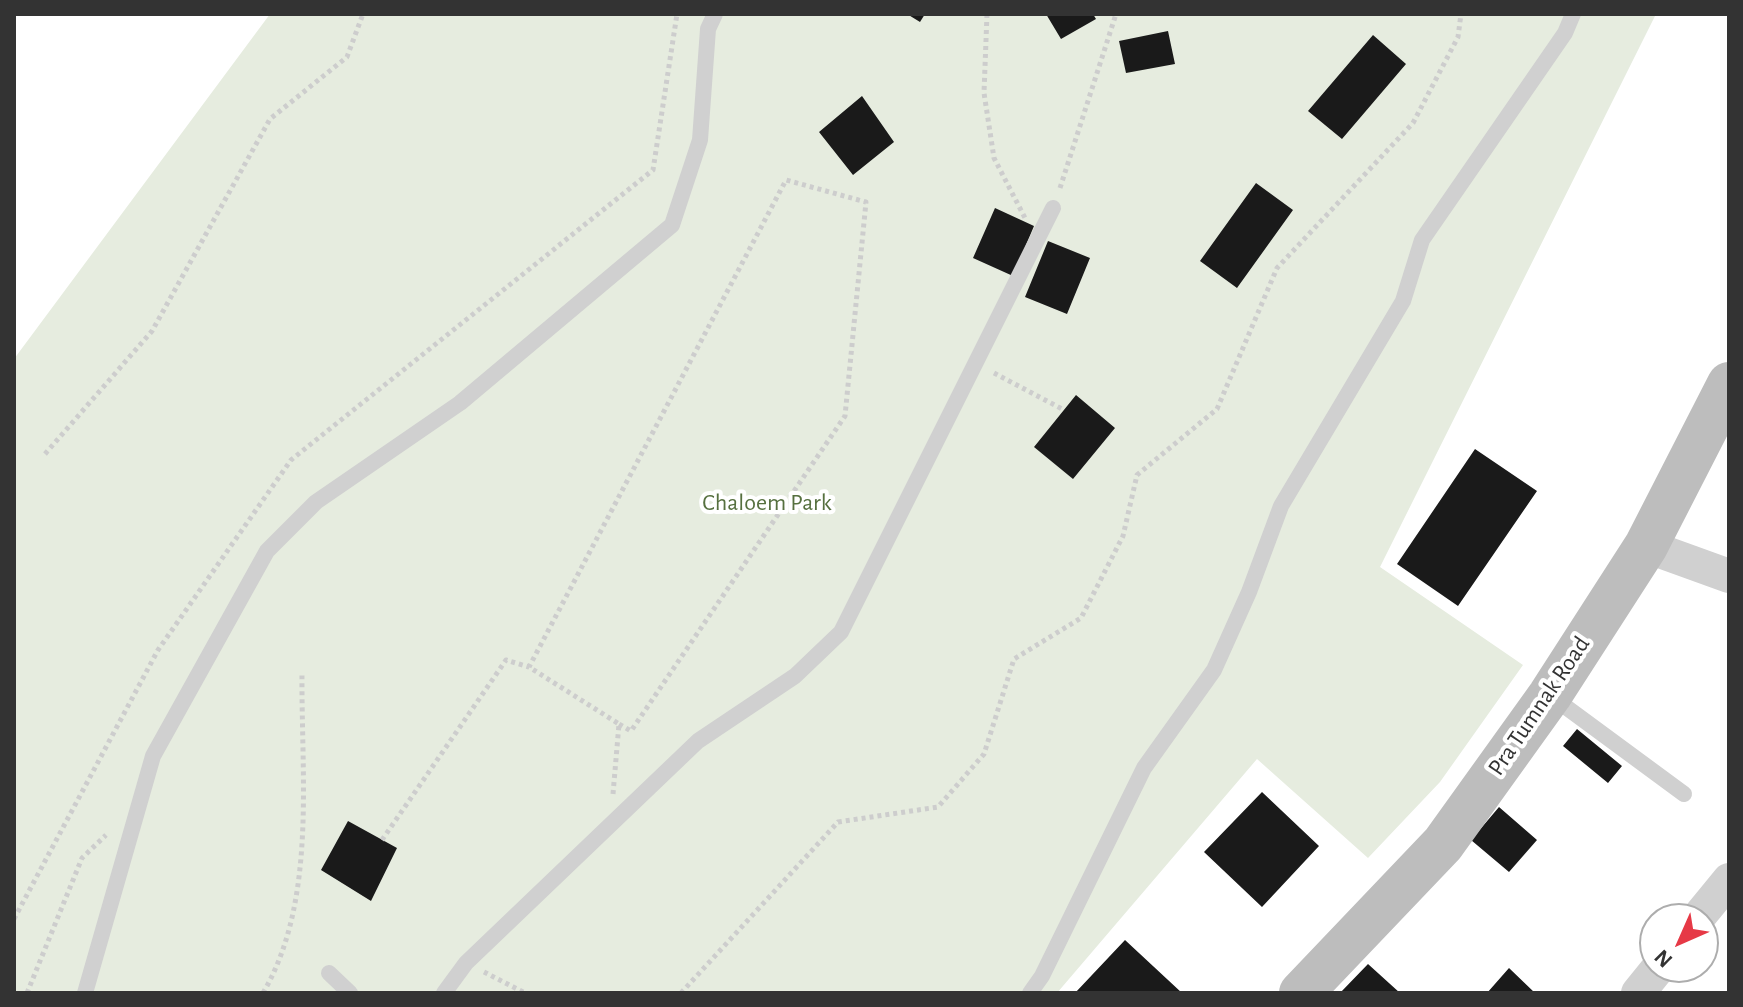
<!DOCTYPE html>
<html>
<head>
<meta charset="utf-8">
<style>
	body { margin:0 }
	#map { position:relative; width:1743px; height:1007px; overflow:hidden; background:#fff; font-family:"Alegreya Sans",sans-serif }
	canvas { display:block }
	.frame { position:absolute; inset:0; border:16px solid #333; pointer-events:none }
	.north { position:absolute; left:1639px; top:903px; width:80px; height:80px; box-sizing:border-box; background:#fff; border:2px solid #adadad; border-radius:50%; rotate:225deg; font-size:22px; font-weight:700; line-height:32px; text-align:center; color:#333 }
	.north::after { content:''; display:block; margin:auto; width:28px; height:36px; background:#e63946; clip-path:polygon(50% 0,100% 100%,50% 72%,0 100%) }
</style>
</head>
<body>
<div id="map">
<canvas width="1743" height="1007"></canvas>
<div class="frame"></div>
<div class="north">N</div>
</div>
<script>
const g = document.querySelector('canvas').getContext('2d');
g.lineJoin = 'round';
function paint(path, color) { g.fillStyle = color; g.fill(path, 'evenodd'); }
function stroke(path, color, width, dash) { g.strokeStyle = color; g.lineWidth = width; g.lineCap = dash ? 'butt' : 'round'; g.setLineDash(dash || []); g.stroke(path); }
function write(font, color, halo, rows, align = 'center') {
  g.font = font + ' "Alegreya Sans",sans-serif'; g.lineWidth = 8; g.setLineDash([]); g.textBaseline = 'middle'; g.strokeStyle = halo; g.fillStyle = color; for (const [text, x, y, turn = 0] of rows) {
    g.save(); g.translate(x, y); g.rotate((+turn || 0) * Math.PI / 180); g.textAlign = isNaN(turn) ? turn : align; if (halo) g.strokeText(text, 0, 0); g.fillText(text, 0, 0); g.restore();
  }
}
const green = new Path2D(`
	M 270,14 L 1656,14 L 1380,567 L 1523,665 L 1440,782 L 1368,858 L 1257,759 L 1057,993 L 14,993 L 14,359 Z`);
const building = new Path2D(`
	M 907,14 L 925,14 L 920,22 Z
	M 1046,14 L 1093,14 L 1096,19 L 1061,39 Z
	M 1168,31 L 1175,64 L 1126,73 L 1119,41 Z
	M 1373,35 L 1406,64 L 1342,139 L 1308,111 Z
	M 862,96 L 894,142 L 853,175 L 819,132 Z
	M 1256,183 L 1293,210 L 1237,288 L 1200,261 Z
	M 995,208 L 1034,226 L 1013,276 L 973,258 Z
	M 1048,241 L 1090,258 L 1067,314 L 1025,297 Z
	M 1076,395 L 1115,428 L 1073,479 L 1034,447 Z
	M 1475,449 L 1537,491 L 1458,606 L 1397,564 Z
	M 1577,729 L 1622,766 L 1608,783 L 1563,746 Z
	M 1262,792 L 1319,846 L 1262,907 L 1204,852 Z
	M 1499,807 L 1537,840 L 1509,872 L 1471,840 Z
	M 348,821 L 397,848 L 371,901 L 321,870 Z
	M 1125,940 L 1182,993 L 1075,993 Z
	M 1368,964 L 1400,993 L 1340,993 Z
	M 1509,968 L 1535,993 L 1487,993 Z`);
const path = new Path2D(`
	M 987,14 L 984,93 L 994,158 L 1025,218
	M 1060,188 L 1116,14
	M 994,373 L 1064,410
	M 45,454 L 152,331 L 270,119 L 347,57 L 363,14
	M 613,794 L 619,724 L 529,667 L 786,180 L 866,202 L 845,416 L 631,731 L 619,724
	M 382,840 L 506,660 L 529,667
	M 14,919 L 158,650 L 291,460 L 653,170 L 677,14
	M 484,972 L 525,993
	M 27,993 L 82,858 L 106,835
	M 263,993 C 317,901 301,776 302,673
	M 681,993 L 838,822 L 938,807 L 984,754 L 1014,659 L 1081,618 L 1123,536 L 1137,475 L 1217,409 L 1277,268 L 1413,123 L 1458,37 L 1461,14`);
const lane = new Path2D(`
	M 1551,696 L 1684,794
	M 329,973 L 350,993
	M 85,993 L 153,756 L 267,551 L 316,502 L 460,403 L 672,225 L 700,140 L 708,29 L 715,14
	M 444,993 L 466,963 L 698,741 L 795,676 L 841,632 L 1053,208
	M 1030,993 L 1042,976 L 1144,768 L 1214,670 L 1249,592 L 1281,506 L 1403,301 L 1422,240 L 1565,33 L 1573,14`);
const street = new Path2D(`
	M 1646,546 L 1729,576
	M 1697,919 L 1729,880
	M 1638,993 L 1659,967`);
const secondary = new Path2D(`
	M 1301,993 L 1443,844 L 1550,695 L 1646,546 L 1729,384`);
const parkNames = [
	["Chaloem Park",767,503]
];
const streetNames = [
	["Pra Tumnak Road",1539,706,-56]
];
paint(green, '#e6ecdf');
paint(building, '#1a1a1a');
stroke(path, '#cdcdcd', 5, [4, 4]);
stroke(lane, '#d0d0d0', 16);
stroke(street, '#d0d0d0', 34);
stroke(secondary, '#bdbdbd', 44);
write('24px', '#56703f', '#fff', parkNames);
write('24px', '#333', '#fff', streetNames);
</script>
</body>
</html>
